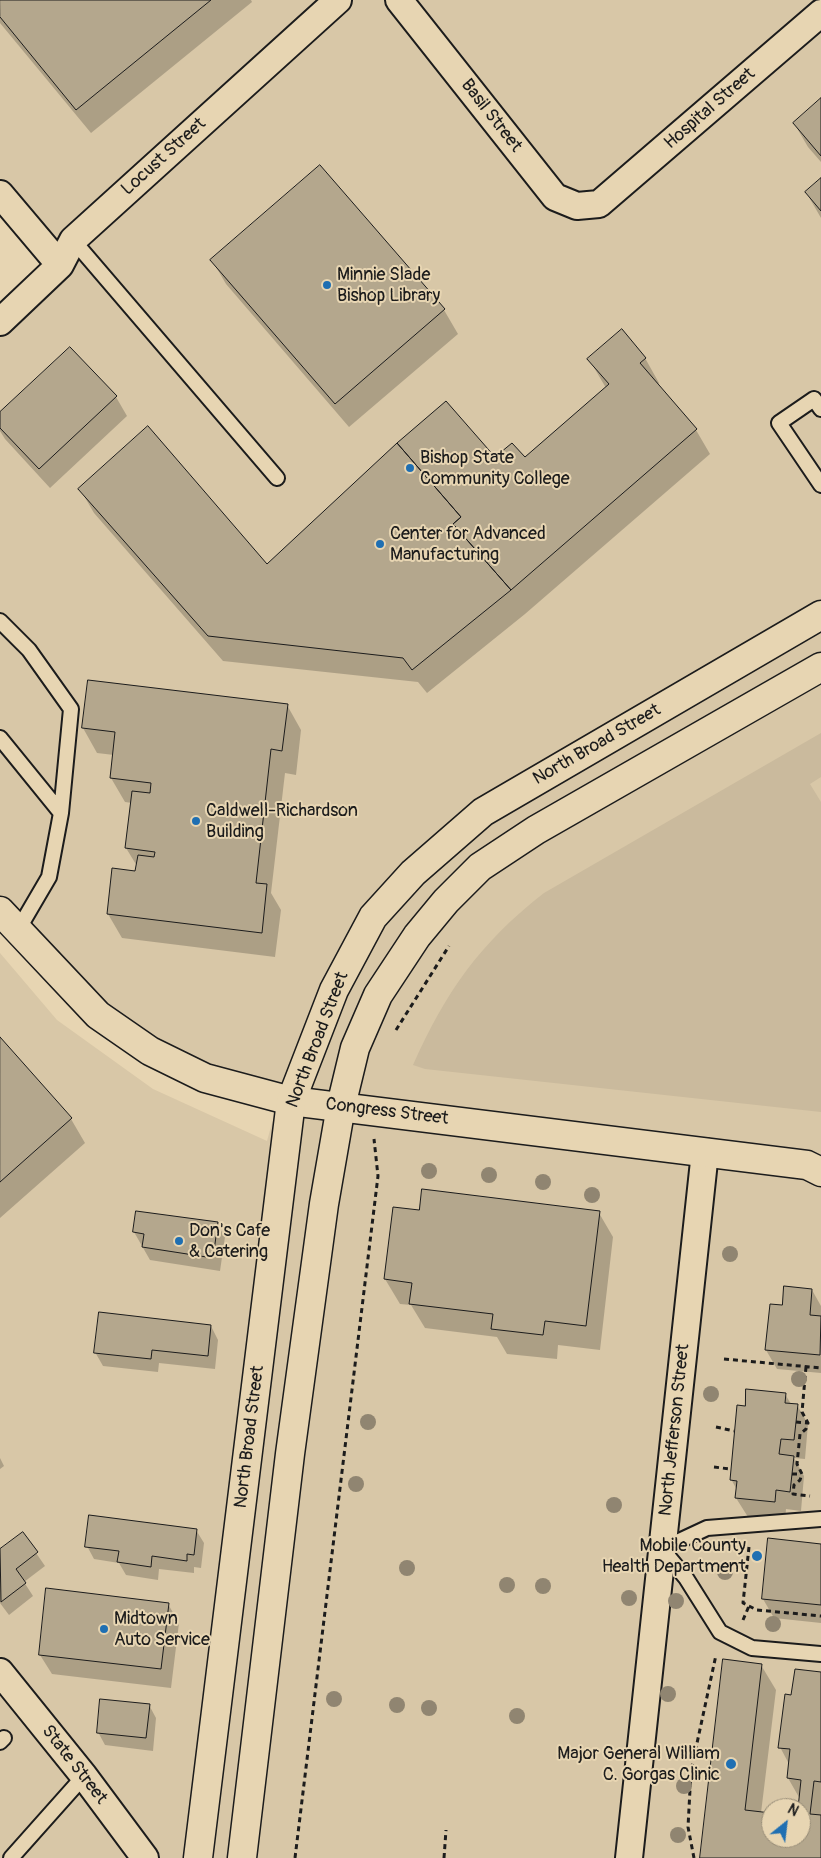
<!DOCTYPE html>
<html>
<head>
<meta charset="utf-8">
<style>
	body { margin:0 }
	#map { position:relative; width:821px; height:1858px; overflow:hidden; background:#e7d5b2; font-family:Pangolin,sans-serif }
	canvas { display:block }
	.north { position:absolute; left:761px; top:1798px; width:50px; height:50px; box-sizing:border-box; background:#e7d5b2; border:1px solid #968b76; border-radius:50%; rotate:29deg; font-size:14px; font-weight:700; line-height:20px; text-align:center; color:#1c1c1c }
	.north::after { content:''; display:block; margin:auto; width:18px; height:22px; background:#1f6fb2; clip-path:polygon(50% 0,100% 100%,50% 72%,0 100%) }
</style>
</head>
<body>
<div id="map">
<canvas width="821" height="1858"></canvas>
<div class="north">N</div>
</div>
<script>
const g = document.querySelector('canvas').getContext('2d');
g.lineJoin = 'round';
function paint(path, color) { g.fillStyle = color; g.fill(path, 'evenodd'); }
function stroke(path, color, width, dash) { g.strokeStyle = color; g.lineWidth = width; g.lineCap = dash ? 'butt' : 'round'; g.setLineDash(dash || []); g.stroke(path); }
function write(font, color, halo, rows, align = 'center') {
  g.font = font + ' Pangolin,sans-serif'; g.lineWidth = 4; g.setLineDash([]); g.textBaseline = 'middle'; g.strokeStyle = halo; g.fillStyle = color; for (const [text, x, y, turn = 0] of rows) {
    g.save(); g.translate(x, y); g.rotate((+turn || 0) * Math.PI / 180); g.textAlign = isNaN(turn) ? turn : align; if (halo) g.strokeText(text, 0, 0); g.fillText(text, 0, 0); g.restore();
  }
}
const built = new Path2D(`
	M 0,0 L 821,0 L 821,1858 L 0,1858 L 0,953 L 57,1020 L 153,1089 L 267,1141 L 279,1098 L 150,1051 L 0,911 L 0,322 L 60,265 L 0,194 ZM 771,1808 L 801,1808 L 801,1838 L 771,1838 Z`);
const green = new Path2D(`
	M 821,733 L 821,777 L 810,784 L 821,802 L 821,1112 L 425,1069 L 413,1065 C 446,991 480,943 544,893 Z`);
const shadow = new Path2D(`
	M 0,0 L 251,0 L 252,2 L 91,133 L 0,23 Z
	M 821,100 L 821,162 L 808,147 L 794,123 Z
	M 821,180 L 821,218 L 806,192 Z
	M 212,260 L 444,310 L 458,334 L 349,427 L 226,284 Z
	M 645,358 L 659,383 L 657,385 L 696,430 L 710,454 L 525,614 L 427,693 L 418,682 L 223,661 L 94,513 L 80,489 L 267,566 L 495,459 L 524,458 L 606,388 L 589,359 Z
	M 116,397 L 127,416 L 50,488 L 5,439 L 0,431 L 0,414 Z
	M 89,682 L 287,705 L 301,730 L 296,775 L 285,773 L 271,893 L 281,910 L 275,957 L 122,938 L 108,914 L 137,872 L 137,866 L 126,848 L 132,803 L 125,802 L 111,778 L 114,755 L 97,753 L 83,728 Z
	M 0,1038 L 71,1119 L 85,1143 L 0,1218 Z
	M 420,1212 L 599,1213 L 613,1237 L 600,1350 L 558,1345 L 557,1359 L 507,1354 L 497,1337 L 425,1328 L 411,1305 L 400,1304 L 385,1279 Z
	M 217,1224 L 225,1237 L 220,1271 L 150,1260 L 134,1232 Z
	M 812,1290 L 821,1306 L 821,1373 L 777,1369 L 766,1350 L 783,1307 Z
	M 211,1326 L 218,1340 L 215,1369 L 159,1363 L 158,1372 L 103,1366 L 95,1352 Z
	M 785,1394 L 791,1404 L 797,1405 L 808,1424 L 805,1459 L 794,1458 L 804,1476 L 801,1511 L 786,1509 L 785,1521 L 748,1517 L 736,1498 L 737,1490 L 731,1479 L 746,1408 Z
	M 0,1458 L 4,1466 L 0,1469 Z
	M 196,1530 L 204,1543 L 201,1568 L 194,1567 L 194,1573 L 159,1569 L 158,1580 L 126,1575 L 119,1563 L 94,1559 L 87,1546 Z
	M 23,1534 L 45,1566 L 24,1582 L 33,1596 L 9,1615 L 0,1603 L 0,1551 Z
	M 821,1545 L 821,1623 L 774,1618 L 763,1599 Z
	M 168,1604 L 179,1623 L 171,1688 L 52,1674 L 40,1655 Z
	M 761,1665 L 776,1690 L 761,1813 L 771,1815 L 771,1838 L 801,1838 L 800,1799 L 788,1778 L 789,1764 L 780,1747 L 793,1696 L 821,1674 L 821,1858 L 702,1858 Z
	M 149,1705 L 156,1718 L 153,1751 L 105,1745 L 98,1732 Z`);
const building = new Path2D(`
	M 0,0 L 211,0 L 76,110 L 0,17 Z
	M 821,98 L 821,156 L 793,123 Z
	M 320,165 L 445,309 L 335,404 L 210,260 Z
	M 821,178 L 821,211 L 805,192 Z
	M 622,329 L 646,358 L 640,363 L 697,429 L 511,590 L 453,524 L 461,517 L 397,443 L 446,401 L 495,457 L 512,443 L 525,457 L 609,384 L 587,359 Z
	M 70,347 L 117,396 L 39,469 L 0,428 L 0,412 Z
	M 148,426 L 267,564 L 397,443 L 461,517 L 453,524 L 511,590 L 412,670 L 403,658 L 208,636 L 78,489 Z
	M 88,680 L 288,704 L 282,751 L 271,749 L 256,883 L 267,884 L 262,933 L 107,914 L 112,868 L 135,871 L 138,855 L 154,857 L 155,852 L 125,848 L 132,791 L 150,793 L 151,783 L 110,778 L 115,732 L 82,728 Z
	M 0,1037 L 72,1118 L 0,1182 Z
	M 422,1189 L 600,1211 L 586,1326 L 545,1321 L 543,1335 L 491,1329 L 493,1314 L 409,1304 L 412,1283 L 384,1279 L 393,1207 L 419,1210 Z
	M 136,1211 L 218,1222 L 213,1258 L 142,1247 L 144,1234 L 133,1232 Z
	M 784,1286 L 812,1289 L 810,1315 L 821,1316 L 820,1355 L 765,1350 L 770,1304 L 782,1305 Z
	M 99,1312 L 211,1325 L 208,1356 L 152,1350 L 151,1359 L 94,1353 Z
	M 746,1389 L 786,1393 L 785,1403 L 798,1404 L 794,1440 L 781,1439 L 779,1454 L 794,1456 L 790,1492 L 776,1490 L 775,1502 L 735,1498 L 737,1481 L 730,1480 L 737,1405 L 745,1406 Z
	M 89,1515 L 197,1529 L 194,1555 L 187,1554 L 187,1561 L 152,1556 L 151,1567 L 117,1562 L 119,1551 L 85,1547 Z
	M 23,1532 L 38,1552 L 16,1569 L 26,1583 L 1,1602 L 0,1549 Z
	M 768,1538 L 821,1544 L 821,1605 L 762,1599 Z
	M 46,1588 L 169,1603 L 161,1669 L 39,1655 Z
	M 723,1659 L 762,1664 L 745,1810 L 771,1813 L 771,1838 L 801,1838 L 801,1808 L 798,1808 L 801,1780 L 787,1778 L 790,1749 L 778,1748 L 785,1694 L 791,1695 L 795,1669 L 821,1672 L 821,1782 L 814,1781 L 810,1814 L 821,1815 L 821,1858 L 700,1858 Z
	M 100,1699 L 150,1704 L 146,1738 L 97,1733 Z`);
const path = new Path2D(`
	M 396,1030 L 449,946
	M 724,1359 L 821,1368
	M 806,1367 L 802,1412 L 808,1423 L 806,1429 L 800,1434 L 797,1464 L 802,1474 L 800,1480 L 794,1485 L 793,1494 L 810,1496
	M 796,1422 L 808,1423
	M 716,1427 L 734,1431
	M 714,1467 L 730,1469
	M 792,1474 L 801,1474
	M 749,1547 L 743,1603 L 757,1610 L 821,1616
	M 743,1620 L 749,1606
	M 295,1858 L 378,1176 L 374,1139
	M 444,1858 L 446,1830
	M 694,1858 L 688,1827 L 691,1771 L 716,1655`);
const service = new Path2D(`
	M 73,240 L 277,478
	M 821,409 L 814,399 L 779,423 L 821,485
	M 0,621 L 29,650 L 71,709 L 61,813 L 49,877 L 18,930
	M 0,738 L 61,813
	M 821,1519 L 707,1528 L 662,1549 L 686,1578 L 720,1632 L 752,1648 L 821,1654
	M 0,1742 L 4,1738
	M 11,1858 L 84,1776`);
const minor = new Path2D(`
	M 399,0 L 555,197 L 577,206 L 599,204 L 821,13
	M 0,194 L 60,265
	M 0,322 L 60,265 L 73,240 L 338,0
	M 0,1672 L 84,1776 L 145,1858
	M 629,1858 L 705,1152`);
const tertiary = new Path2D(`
	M 0,911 L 98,1015 L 150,1051 L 205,1078 L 291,1101 L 807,1165 L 821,1172`);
const primary = new Path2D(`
	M 198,1858 L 291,1101 L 334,990 L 373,917 L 413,873 L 483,812 L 821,615
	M 242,1858 L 290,1454 L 324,1204 L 341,1106 L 355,1048 L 378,995 L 417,936 L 446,901 L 480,867 L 536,830 L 821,667`);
const trees = [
	[429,1171],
	[489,1175],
	[543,1182],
	[592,1195],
	[730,1254],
	[799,1379],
	[711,1394],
	[368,1422],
	[356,1484],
	[614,1505],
	[407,1568],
	[725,1572],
	[507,1585],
	[543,1586],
	[629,1598],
	[676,1601],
	[773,1624],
	[668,1694],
	[334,1699],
	[397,1705],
	[429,1708],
	[517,1716],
	[684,1786],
	[678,1835]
];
const markers = [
	[327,285,5,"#1f6fb2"],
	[410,468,5,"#1f6fb2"],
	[380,544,5,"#1f6fb2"],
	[196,821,5,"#1f6fb2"],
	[179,1241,5,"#1f6fb2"],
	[757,1556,6,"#1f6fb2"],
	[104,1629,5,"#1f6fb2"],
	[731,1764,6,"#1f6fb2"]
];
const streetNames = [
	["Hospital Street",710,109,-41],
	["Basil Street",491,116,52],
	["Locust Street",164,157,-42],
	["North Broad Street",597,745,-30],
	["North Broad Street",318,1040,-69],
	["Congress Street",387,1112,7],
	["North Jefferson Street",675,1430,-84],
	["North Broad Street",250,1437,-83],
	["State Street",74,1765,52]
];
const poiNames = [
	["Minnie Slade",337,275],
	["Bishop Library",337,296],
	["Bishop State",420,458],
	["Community College",420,479],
	["Center for Advanced",390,534],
	["Manufacturing",390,555],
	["Caldwell-Richardson",206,811],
	["Building",206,832],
	["Don's Cafe",189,1231],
	["& Catering",189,1252],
	["Mobile County",746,1546,"right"],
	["Health Department",746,1567,"right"],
	["Midtown",114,1619],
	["Auto Service",114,1640],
	["Major General William",720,1754,"right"],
	["C. Gorgas Clinic",720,1775,"right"]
];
paint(built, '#d8c7a7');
paint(green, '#caba9d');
paint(shadow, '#0003');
paint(building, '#b4a78d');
stroke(building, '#1c1c1c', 1);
stroke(service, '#1c1c1c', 18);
stroke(minor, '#1c1c1c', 30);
stroke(tertiary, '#1c1c1c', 31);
stroke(primary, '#1c1c1c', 31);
stroke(path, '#1c1c1c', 3, [5, 4]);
stroke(service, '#e7d5b2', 14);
stroke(minor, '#e7d5b2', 26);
stroke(tertiary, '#e7d5b2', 28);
stroke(primary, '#e7d5b2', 28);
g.fillStyle = '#908571';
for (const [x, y] of trees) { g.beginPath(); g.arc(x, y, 8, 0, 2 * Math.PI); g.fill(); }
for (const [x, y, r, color] of markers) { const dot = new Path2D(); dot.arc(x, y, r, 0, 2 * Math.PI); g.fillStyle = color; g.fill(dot); stroke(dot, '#e7d5b2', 2); }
write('18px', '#1c1c1c', '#e7d5b2', streetNames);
write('18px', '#1c1c1c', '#e7d5b2', poiNames, 'left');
</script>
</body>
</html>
